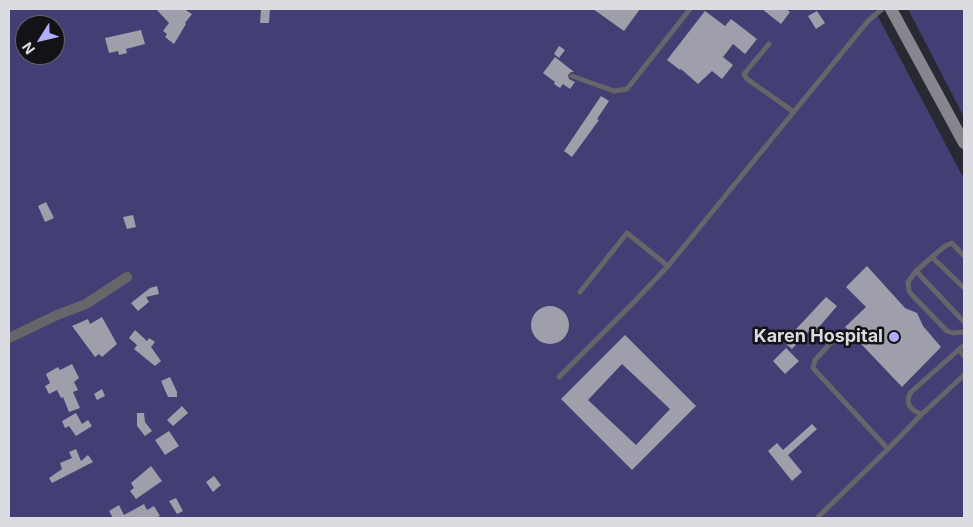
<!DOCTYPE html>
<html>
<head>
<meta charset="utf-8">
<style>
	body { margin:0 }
	#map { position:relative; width:973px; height:527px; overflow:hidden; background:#292933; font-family:Inter,sans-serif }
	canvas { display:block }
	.frame { position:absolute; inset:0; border:10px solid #dbdbe2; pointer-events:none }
	.north { position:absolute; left:15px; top:15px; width:50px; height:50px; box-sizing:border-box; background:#121217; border:1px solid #626268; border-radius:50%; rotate:234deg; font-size:14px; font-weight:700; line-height:20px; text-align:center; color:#dbdbe2 }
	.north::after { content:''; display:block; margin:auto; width:18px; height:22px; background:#b1adfa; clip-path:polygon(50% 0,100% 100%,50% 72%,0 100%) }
</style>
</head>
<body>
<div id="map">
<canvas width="973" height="527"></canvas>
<div class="frame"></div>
<div class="north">N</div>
</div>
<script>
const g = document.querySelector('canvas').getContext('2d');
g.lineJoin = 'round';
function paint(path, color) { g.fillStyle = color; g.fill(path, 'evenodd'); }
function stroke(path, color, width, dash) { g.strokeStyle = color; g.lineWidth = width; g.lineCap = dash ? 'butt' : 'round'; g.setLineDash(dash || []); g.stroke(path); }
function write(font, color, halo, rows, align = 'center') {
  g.font = font + ' Inter,sans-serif'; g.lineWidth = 5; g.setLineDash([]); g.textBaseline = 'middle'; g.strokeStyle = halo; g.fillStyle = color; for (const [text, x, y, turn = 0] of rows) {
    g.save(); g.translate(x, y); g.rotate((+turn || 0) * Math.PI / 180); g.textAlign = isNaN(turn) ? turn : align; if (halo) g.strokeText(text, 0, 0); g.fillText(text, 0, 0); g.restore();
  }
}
const green = new Path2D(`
	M 9,9 L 874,9 L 964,179 L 964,518 L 9,518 ZM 25,25 L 55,25 L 55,55 L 25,55 Z
	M 908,9 L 964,9 L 964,117 Z`);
const building = new Path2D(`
	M 156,9 L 184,9 L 192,14 L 185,23 L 186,24 L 174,44 L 165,37 L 167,34 L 163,31 L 169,23 Z
	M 261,9 L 270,9 L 269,23 L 260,23 Z
	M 593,9 L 640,9 L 624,31 Z
	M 762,9 L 786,9 L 790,12 L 781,24 Z
	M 705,11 L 725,26 L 731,19 L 757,39 L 745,54 L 733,44 L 723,57 L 733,65 L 722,79 L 712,71 L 698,84 L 681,69 L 680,70 L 667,60 Z
	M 817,11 L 825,23 L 816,29 L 808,16 Z
	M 141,30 L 145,44 L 126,49 L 127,53 L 119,55 L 118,51 L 109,53 L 105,38 Z
	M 559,46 L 565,50 L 559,58 L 554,54 Z
	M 555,57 L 574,72 L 571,72 L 568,75 L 569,79 L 575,82 L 570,89 L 563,84 L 560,88 L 554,84 L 555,82 L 543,73 Z
	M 601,96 L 609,101 L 597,119 L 599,120 L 572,157 L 564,151 Z
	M 46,202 L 54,218 L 45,222 L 38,206 Z
	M 133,215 L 136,227 L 127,229 L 123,217 Z
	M 867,266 L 905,308 L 917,313 L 923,326 L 941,347 L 902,387 L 845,327 L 866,307 L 846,287 Z
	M 157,286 L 159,294 L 146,297 L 149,302 L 138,311 L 131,303 L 150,288 Z
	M 826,297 L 837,306 L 819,327 L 828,335 L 821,342 L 809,331 L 792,349 L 784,342 Z
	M531 325a19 19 0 1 1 38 0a19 19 0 1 1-38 0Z
	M 102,317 L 117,344 L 102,357 L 99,354 L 95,357 L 72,326 L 88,319 L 90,324 Z
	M 135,330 L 147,341 L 149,338 L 155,342 L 151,347 L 161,361 L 155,366 L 134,349 L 137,345 L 129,338 Z
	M 625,335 L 696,406 L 632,470 L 561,399 ZM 622,364 L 670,409 L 636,445 L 588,400 Z
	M 786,348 L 799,361 L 785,374 L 773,361 Z
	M 72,364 L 79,378 L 74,382 L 78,390 L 73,392 L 80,408 L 69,412 L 63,397 L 61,398 L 57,390 L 49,394 L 45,386 L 50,383 L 46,374 L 58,367 L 60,370 Z
	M 170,377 L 177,392 L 177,397 L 168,397 L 161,381 Z
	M 102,389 L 105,396 L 97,400 L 94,394 Z
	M 182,406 L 188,413 L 173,426 L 167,420 Z
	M 76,413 L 82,424 L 88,420 L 92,426 L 76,436 L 69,426 L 65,428 L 62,421 Z
	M 137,413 L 144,413 L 145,422 L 152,431 L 145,436 L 137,426 Z
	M 812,424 L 817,429 L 788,455 L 802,472 L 792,481 L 768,451 L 777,443 L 783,450 Z
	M 169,431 L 179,446 L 165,455 L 155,440 Z
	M 76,449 L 81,461 L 88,455 L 93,462 L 52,483 L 49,478 L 62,469 L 60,463 L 72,458 L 69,452 Z
	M 151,466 L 162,481 L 136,499 L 130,491 L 134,488 L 131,483 Z
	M 214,476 L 221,485 L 213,492 L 206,482 Z
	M 176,498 L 183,511 L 177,514 L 169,501 Z
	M 144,504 L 147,510 L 154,506 L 160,516 L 155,518 L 113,518 L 109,511 L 119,505 L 124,515 Z`);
const lane = new Path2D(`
	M 769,44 L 744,74 L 747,79 L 794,112
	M 572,76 L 614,91 L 627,89 L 690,9
	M 932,257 L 945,246 L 952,243 L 964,256
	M 916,271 L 908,282 L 909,291 L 913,296 L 947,331 L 953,333 L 964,332
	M 964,288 L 932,257 L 916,271 L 964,322
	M 580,292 L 627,233 L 668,266
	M 839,334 L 815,360 L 813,368 L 888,449 L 922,414
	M 964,345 L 911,392 C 904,403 911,411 922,414 L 964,375
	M 959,350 L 964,356
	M 559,377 L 633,303 L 668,266 L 868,21 L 882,9
	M 817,518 L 888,449`);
const street = new Path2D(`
	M 9,338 L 57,315 L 86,304 L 127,277`);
const secondary = new Path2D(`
	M 891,9 L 964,143`);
const markers = [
	[894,337,6,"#b1adfa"]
];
const poiNames = [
	["Karen Hospital",883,337]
];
paint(green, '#433e74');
paint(building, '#9f9fab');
stroke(lane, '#65656a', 5);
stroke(street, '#65656a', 10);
stroke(secondary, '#86868e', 12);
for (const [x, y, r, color] of markers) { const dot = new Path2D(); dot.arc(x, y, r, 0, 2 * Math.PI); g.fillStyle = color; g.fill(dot); stroke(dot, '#121217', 2); }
write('bold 18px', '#dbdbe2', '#121217', poiNames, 'right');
</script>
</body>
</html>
